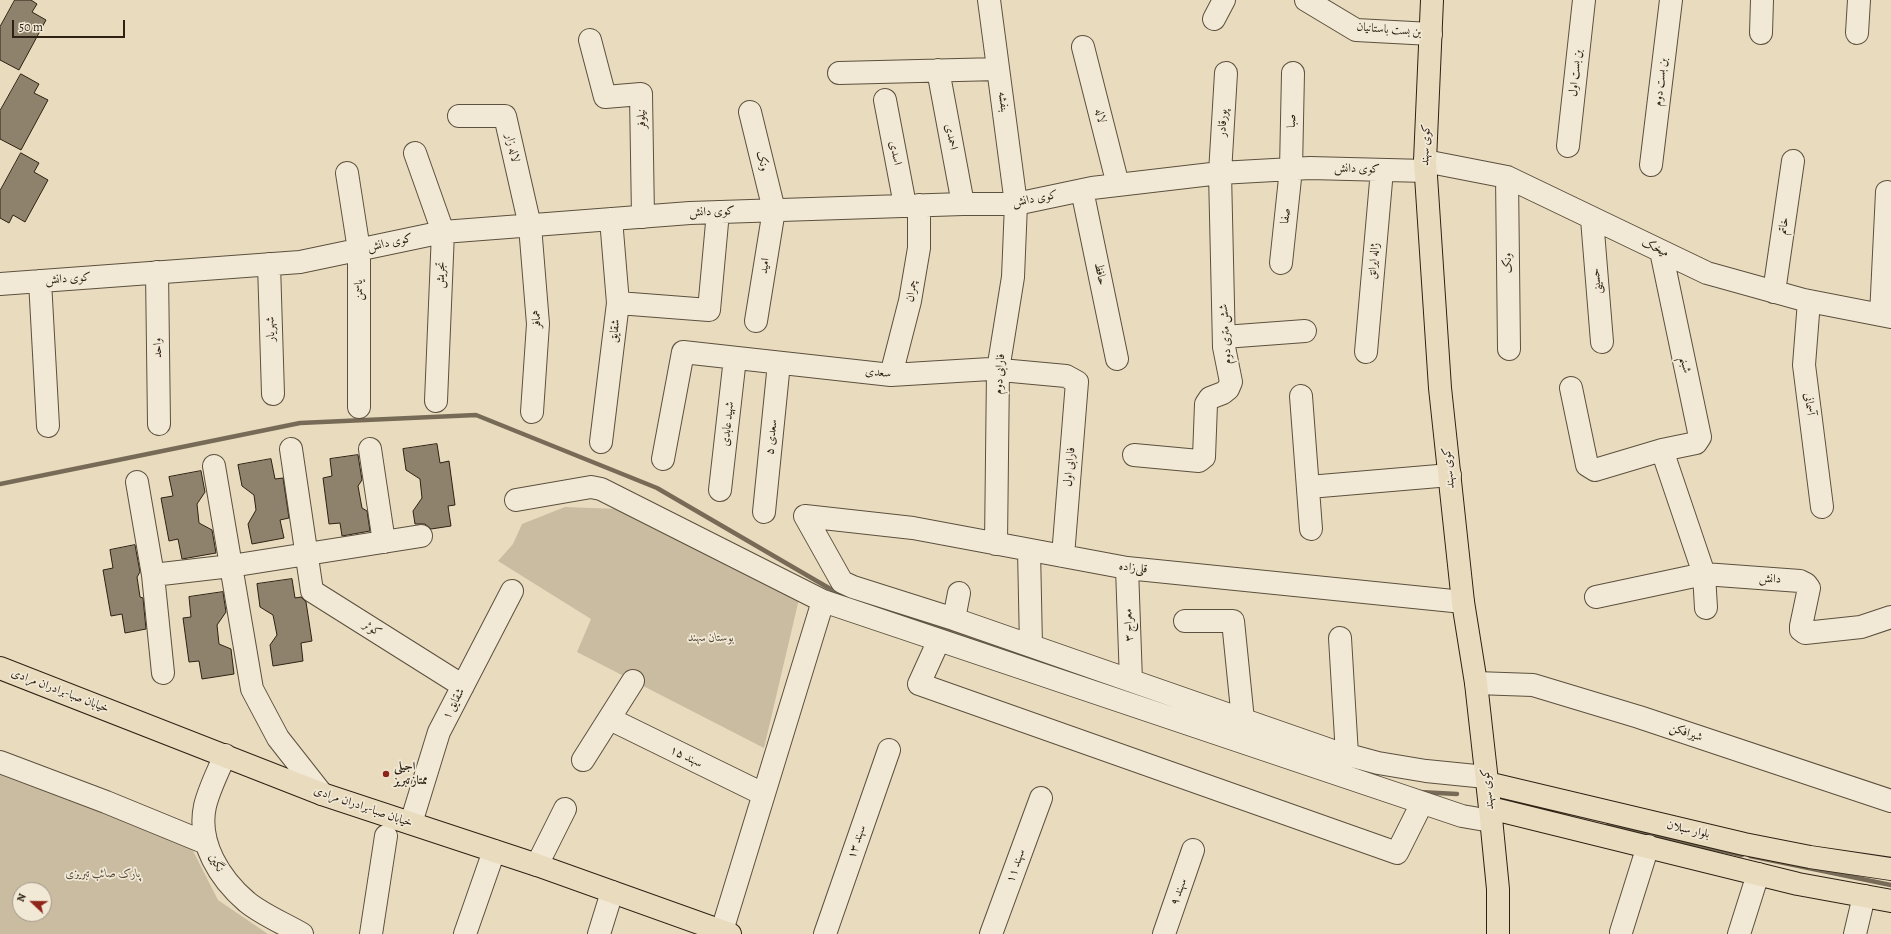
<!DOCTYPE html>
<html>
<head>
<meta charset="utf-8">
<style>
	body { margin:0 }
	#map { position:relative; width:1891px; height:934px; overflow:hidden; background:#e9dcbe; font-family:Alegreya,serif }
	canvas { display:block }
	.north { position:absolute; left:12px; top:882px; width:40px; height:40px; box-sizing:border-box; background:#f1e8d5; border:1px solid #a39888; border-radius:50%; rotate:292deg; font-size:11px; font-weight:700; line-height:16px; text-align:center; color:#2d2114 }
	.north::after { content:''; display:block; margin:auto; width:14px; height:18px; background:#8f2418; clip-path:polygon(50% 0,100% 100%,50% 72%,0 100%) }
	.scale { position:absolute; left:12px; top:20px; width:113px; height:18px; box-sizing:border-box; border:2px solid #2d2114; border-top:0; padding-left:5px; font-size:12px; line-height:14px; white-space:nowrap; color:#2d2114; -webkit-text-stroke:3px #f1e8d5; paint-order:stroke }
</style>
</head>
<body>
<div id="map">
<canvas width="1891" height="934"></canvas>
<div class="north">N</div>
<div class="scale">50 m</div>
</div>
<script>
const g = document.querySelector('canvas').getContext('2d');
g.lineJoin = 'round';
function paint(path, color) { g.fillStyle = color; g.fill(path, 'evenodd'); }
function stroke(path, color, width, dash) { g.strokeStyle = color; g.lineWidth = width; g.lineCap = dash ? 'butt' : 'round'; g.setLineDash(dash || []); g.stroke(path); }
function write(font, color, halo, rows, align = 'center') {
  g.font = font + ' Alegreya,Amiri,serif'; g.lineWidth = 3.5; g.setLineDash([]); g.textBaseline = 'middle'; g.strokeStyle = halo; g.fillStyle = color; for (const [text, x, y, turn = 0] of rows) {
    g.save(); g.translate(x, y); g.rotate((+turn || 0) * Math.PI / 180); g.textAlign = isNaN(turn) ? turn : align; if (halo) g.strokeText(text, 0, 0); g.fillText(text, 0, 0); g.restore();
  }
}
const green = new Path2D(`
	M 565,507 L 618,509 L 799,599 L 764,748 L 577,652 L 591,619 L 498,561 L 513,544 L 522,524 Z
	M 0,773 L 186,837 L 218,900 L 268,934 L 0,934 ZM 20,890 L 44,890 L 44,914 L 20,914 Z`);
const stream = new Path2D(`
	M 0,484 L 300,423 L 476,415 L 657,488 L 846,598
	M 896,614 L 1076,673
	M 1353,767 L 1375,775
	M 1419,792 L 1457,794
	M 1607,826 L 1742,855
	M 1750,856 L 1891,885`);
const building = new Path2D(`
	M 15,0 L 31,0 L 37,4 L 32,12 L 46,20 L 19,70 L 0,60 L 0,27 Z
	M 21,74 L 39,84 L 34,93 L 48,100 L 21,150 L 0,139 L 0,111 Z
	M 21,153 L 39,163 L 34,172 L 48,180 L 25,222 L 13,215 L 9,223 L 0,218 L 0,191 Z
	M 437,444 L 440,463 L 449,461 L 455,505 L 448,506 L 451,526 L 431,529 L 425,524 L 415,524 L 413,511 L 422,498 L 420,479 L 406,470 L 403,449 Z
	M 358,455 L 362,480 L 358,486 L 362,508 L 367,511 L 370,531 L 342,536 L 340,523 L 329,524 L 323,478 L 332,476 L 330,459 Z
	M 271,459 L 275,479 L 283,478 L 289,518 L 280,520 L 284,538 L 252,544 L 248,524 L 256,510 L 254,495 L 242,486 L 238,465 Z
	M 201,471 L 205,492 L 197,504 L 199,523 L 212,530 L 216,553 L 182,559 L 178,539 L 169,541 L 161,498 L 173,496 L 169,477 Z
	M 135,545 L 140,572 L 137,577 L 140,597 L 143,598 L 146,629 L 125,633 L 122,614 L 111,616 L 103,570 L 113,568 L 110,550 Z
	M 292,579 L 295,598 L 301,597 L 306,602 L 312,641 L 301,643 L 303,661 L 273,666 L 270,645 L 277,635 L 273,615 L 260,607 L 257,584 Z
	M 223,592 L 226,612 L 217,625 L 219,644 L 231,649 L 234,674 L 202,679 L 199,661 L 189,662 L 183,618 L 191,617 L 189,597 Z`);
const minor = new Path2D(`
	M 989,0 L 1016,204 L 1013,277 L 998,370 L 996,544
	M 1306,0 L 1356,30 L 1431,34
	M 1214,19 L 1224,0
	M 1761,33 L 1762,0
	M 1857,33 L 1859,0
	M 590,40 L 605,97 L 641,94 L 643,217
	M 1083,47 L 1118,185
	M 938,70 L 963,204
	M 839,73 L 998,69
	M 885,100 L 905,205
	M 750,112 L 774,210 L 756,321
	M 459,116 L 505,116 L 530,226 L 538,324 L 532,412
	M 1568,146 L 1584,0
	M 415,153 L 443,232 L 436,401
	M 1425,161 L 1507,177 L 1707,273 L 1804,300 L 1891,317
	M 1651,165 L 1671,0
	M 347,173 L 359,250 L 359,407
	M 1507,177 L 1509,349
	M 1082,190 L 1117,359
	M 1592,219 L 1602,342
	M 1281,263 L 1291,169 L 1293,73
	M 269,264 L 273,394
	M 157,272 L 159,424
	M 40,281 L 48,426
	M 0,284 L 300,262 L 443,232 L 690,213 L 963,204 L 1016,204 L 1092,188 L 1220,173 L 1310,168 L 1426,171
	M 1774,292 L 1793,161
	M 1809,301 L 1804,365 L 1822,507
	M 618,303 L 709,310 L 718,212
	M 1881,315 L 1887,192
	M 1224,337 L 1305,331
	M 1366,352 L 1382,170
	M 891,375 L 910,301 L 919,248 L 919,205
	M 1571,388 L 1587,465 L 1595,470 L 1662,450 L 1696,443 L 1700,437 L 1661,251
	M 1301,396 L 1311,529
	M 601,442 L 618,303 L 611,219
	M 291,449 L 312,591 L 463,686
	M 370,449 L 384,542
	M 1662,450 L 1704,574 L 1706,608
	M 1134,455 L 1199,461 L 1204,457 L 1206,404 L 1210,398 L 1223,393 L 1228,389 L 1231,382 L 1224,347 L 1220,173 L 1226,73
	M 663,459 L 683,352 L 891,375 L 990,369 L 1066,376 L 1077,382 L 1063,556
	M 214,466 L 252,689 L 278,738 L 322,794
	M 137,482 L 153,575 L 163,673
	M 1309,487 L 1450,475
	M 720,490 L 735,358
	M 516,500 L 591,487 L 601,489 L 823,601
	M 764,512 L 779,363
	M 805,516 L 842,582 L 853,587 L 954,619 L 1330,750 L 1378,763 L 1426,771 L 1486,777
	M 805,516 L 913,528 L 1127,568 L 1463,602
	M 1029,550 L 1031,646
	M 1127,568 L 1131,681
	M 153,575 L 231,566 L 421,536
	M 1596,597 L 1704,574 L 1800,581 L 1806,584 L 1809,588 L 1801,626 L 1801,630 L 1805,633 L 1861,627 L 1891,617
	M 954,619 L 959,593
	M 1185,621 L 1233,621 L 1243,720
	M 1340,638 L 1347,755
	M 939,640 L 919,684 L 1397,853 L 1422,803
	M 1476,683 L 1533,685 L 1639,717 L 1891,801
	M 610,719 L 763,794
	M 225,755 C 218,772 209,789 205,806 C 197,843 220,879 247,902 C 263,915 285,924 302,934
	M 583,760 L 633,681
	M 0,762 L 106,802 L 206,843
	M 411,823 L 439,732 L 512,591
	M 537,865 L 565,809
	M 1621,932 L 1648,846
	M 371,934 L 386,836
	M 465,934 L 494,851
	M 599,934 L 612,892
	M 721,934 L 823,601 L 1462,816 L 1491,821
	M 825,934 L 889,750
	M 991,934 L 1041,798
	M 1164,934 L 1193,850
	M 1739,934 L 1758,874
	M 1855,934 L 1864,896`);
const major = new Path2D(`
	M 1432,0 L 1425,161 L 1440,388 L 1463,602 L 1476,683 L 1490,808 L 1498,889 L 1498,934
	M 0,668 L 322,794 L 537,865 L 730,934
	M 1487,783 L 1744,844 L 1810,857 L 1891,869
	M 1490,808 L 1798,884 L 1891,901`);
const markers = [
	[386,774,4,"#8f2418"]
];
const streetNames = [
	["بن بست باستانیان",1389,30,5],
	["بن بست اول",1576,73,-84],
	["بن بست دوم",1661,82,-83],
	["بنفشه",1003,102,83],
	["لاله",1100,116,76],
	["نیلوفر",642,119,-91],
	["صبا",1292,121,-89],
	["پورقادر",1223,123,-87],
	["احمدی",951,137,79],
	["کوی سهند",1426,145,-88],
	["لاله زار",512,148,77],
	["اسدی",895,153,79],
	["ونک",762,161,76],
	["کوی دانش",1357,169,2],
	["کوی دانش",1035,199,-10],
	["کوی دانش",712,212,-2],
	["صفا",1286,216,-84],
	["خاتم",1784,226,-82],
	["کوی دانش",390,243,-12],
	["میخک",1655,248,25],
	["ژاله ایرانق",1374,261,-85],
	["ونک",1508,263,-91],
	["امید",765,266,-81],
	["حافظ",1100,274,78],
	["تجریش",441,275,-87],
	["کوی دانش",68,279,-4],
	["حسینی",1597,281,-95],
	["یاسمن",359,290,-90],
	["چمران",912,291,-80],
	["همافر",537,319,-91],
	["شهریار",271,329,-92],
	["شقایق",615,331,-83],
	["شش متری دوم",1226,334,-94],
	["واحد",158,348,-91],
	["شبنم",1685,365,78],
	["سعدی",878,373,5],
	["فارابی دوم",1000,374,-86],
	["آسمانی",1809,404,83],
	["شهید عابدی",728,424,-84],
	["سعدی ۵",772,437,-84],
	["فارابی اول",1070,467,-85],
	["کوی سهند",1449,468,-96],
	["قلی‌زاده",1133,568,7],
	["دانش",1770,579,4],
	["معراج ۳",1129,625,-92],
	["کوثر",372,629,32],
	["خیابان صبا-برادران مرادی",60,691,21],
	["شقایق ۱",454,704,-62],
	["شیر‌افکن",1686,733,18],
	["سهند ۱۵",686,757,26],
	["کوی سهند",1488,789,-97],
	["خیابان صبا-برادران مرادی",363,807,19],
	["بلوار سبلان",1688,830,13],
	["سهند ۱۳",857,842,-71],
	["نگین",216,863,62],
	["سهند ۱۱",1016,866,-70],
	["سهند ۹",1179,892,-71]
];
const parkNames = [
	["بوستان سهند",711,638],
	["پارک صائب تبریزی",103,874]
];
const poiNames = [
	["اجیلی",394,767],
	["ممتاز تبریز",394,781]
];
paint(green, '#c9bca1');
stroke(stream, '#776b57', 4.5);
paint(building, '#8f826c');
stroke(building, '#2d2114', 1);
stroke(minor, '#5c503e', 24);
stroke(major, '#2d2114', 24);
stroke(minor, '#f1e8d5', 22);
stroke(major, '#e9dcbe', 22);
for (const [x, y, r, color] of markers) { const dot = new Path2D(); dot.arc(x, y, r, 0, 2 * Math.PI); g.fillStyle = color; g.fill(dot); stroke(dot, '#f1e8d5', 1.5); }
write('12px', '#2d2114', '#f1e8d5', streetNames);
write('italic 12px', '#544837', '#f1e8d5', parkNames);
write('bold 12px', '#2d2114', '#f1e8d5', poiNames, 'left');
</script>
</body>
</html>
